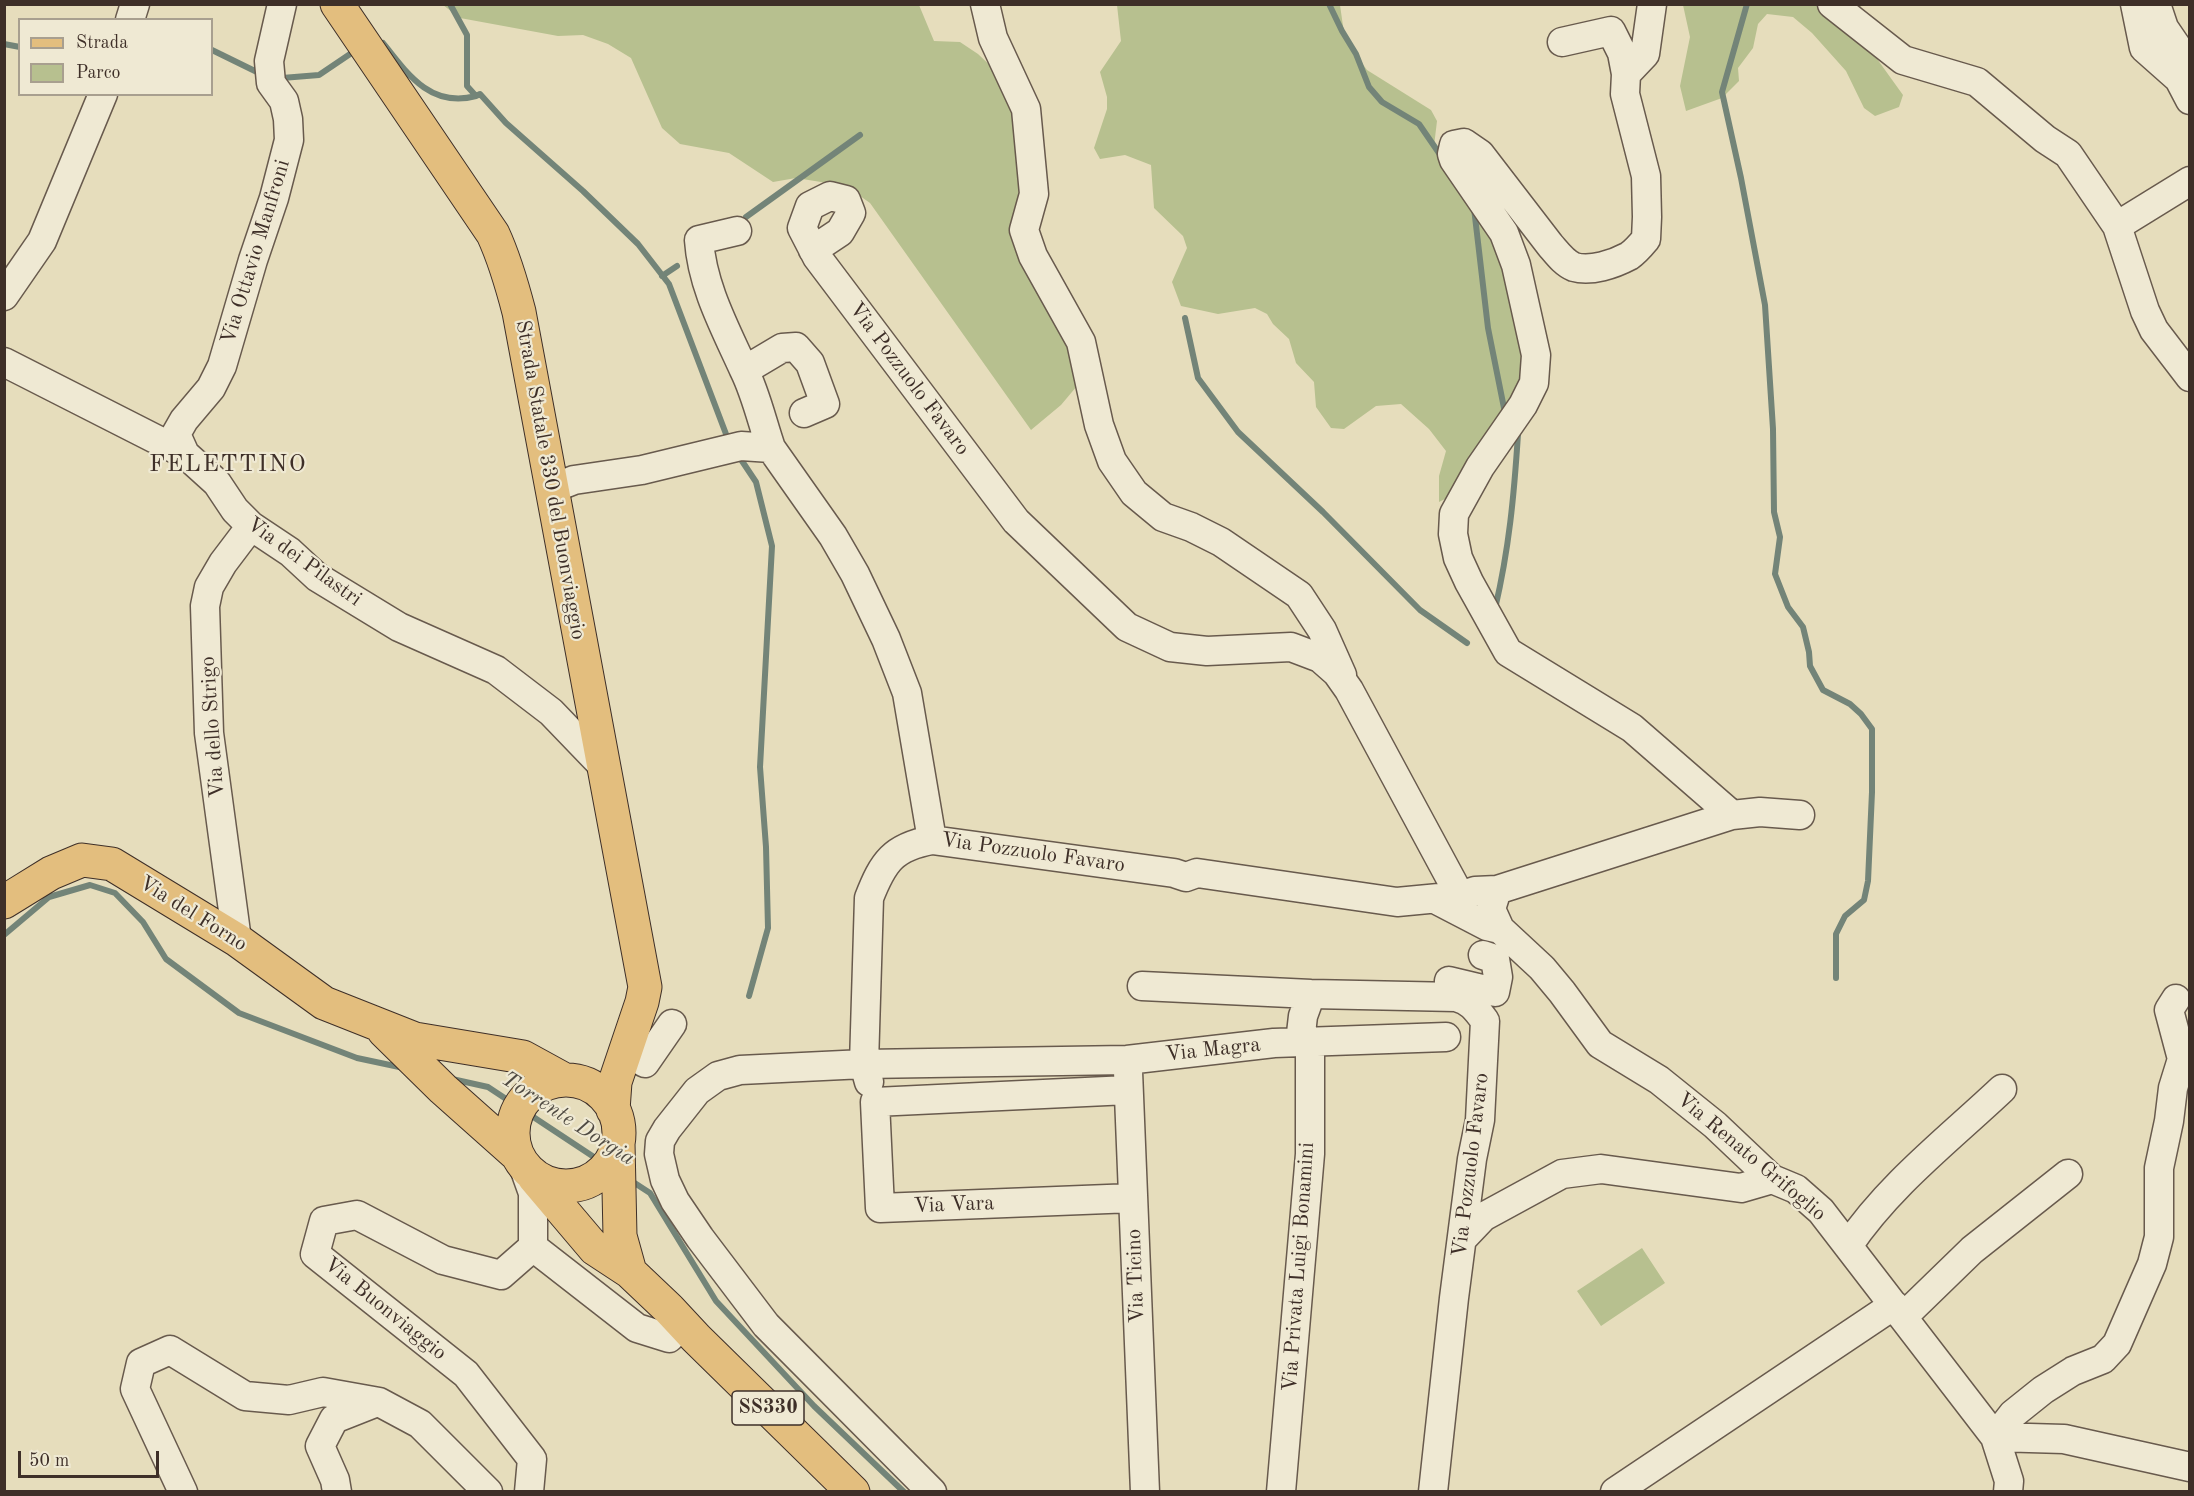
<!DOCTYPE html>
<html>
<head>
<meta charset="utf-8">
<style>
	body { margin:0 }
	#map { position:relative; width:2194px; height:1496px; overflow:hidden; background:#e6ddbc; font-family:"Old Standard TT",serif }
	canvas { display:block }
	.frame { position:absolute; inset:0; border:6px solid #3e2f28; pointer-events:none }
	.legend { position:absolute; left:18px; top:18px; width:195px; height:78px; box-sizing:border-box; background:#efe9d3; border:2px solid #a89f8f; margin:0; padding:8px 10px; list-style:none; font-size:18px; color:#3e2f28 }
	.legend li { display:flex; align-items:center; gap:12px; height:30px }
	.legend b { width:30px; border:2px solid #a89f8f }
	.scale { position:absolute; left:18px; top:1451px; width:141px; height:27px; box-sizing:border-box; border:3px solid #3e2f28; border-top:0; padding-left:8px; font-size:18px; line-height:21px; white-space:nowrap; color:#3e2f28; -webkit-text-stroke:4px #efe9d3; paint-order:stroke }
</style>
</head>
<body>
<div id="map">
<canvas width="2194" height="1496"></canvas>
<div class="frame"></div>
<ul class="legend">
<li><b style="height:8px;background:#e3be7e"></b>Strada</li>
<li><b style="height:16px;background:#b7c08f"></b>Parco</li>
</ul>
<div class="scale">50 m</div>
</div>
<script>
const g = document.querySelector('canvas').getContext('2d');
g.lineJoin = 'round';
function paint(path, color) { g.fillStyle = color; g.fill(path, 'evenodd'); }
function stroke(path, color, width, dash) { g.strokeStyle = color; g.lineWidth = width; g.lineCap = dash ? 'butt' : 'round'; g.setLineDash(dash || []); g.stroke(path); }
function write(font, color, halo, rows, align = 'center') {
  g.font = font + ' "Old Standard TT",serif'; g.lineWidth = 4.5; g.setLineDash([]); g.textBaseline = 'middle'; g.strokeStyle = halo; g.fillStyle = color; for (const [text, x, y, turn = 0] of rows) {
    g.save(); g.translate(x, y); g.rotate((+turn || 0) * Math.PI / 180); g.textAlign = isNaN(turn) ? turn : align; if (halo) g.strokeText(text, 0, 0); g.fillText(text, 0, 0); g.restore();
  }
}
const green = new Path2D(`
	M 1862,4 L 1859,12 L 1862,38 L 1903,95 L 1899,107 L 1875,116 L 1864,108 L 1846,71 L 1812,33 L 1793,17 L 1767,14 L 1758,24 L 1753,48 L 1738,68 L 1739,81 L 1722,98 L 1686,111 L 1680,86 L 1690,37 L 1683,5 Z
	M 443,5 L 919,5 L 934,41 L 960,42 L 978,54 L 996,71 L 1015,104 L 1028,218 L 1072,309 L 1077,386 L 1061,405 L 1031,430 L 870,203 L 846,186 L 796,178 L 773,182 L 729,153 L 680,144 L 662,128 L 631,58 L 608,44 L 583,35 L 558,36 L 460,18 Z
	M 1117,5 L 1340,5 L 1345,40 L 1367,70 L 1431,110 L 1437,121 L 1434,146 L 1495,233 L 1522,327 L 1524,392 L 1449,497 L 1439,502 L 1439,476 L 1446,451 L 1429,429 L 1401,404 L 1376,406 L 1344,429 L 1331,428 L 1316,407 L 1314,382 L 1296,363 L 1289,339 L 1273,324 L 1267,314 L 1255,308 L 1218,314 L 1181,306 L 1172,282 L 1187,248 L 1183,236 L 1154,208 L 1151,165 L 1125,155 L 1100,159 L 1094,148 L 1107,109 L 1107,97 L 1100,72 L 1121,41 Z
	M 1642,1248 L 1665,1283 L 1601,1326 L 1577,1291 Z`);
const stream = new Path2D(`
	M 450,4 L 467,35 L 467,86 L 476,96 L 480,94 L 506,123 L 583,191 L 638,244 L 669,284 L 726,434
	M 1329,4 L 1342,31 L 1356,54 L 1369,87 L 1382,102 L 1419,124 L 1441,156
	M 1747,4 L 1722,92 L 1741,178 L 1765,305 L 1773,429 L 1774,512 L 1780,537 L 1775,574 L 1788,607 L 1803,627 L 1809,652 L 1810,666 L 1823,690 L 1850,704 L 1861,714 L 1872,729 L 1872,792 L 1868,881 L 1864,900 L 1845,916 L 1836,934 L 1836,978
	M 383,43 C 408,75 431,108 476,96
	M 4,44 L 20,47
	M 212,50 L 261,74
	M 282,78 L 319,75 L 356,50
	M 1474,208 L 1488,328 L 1504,408
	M 746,217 L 860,135
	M 662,276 L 677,266
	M 1185,318 L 1198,378 L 1238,432 L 1323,512 L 1420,610 L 1467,643
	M 740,458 L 756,482 L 772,546 L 760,767 L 766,847 L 768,928 L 749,996
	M 1495,609 C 1509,549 1514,496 1518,434
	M 4,935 L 49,897 L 90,885 L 115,893 L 143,922 L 166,959 L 239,1013 L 357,1058 L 404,1068
	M 452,1079 L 488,1087 L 609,1167
	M 630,1180 L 650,1193 L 716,1301 L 814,1406 L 904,1492`);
const minor = new Path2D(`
	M 985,4 L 993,38 L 1026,109 L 1034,194 L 1024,230 L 1033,256 L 1081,342 L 1099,425 L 1112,461 L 1134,493 L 1163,517 L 1191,527 L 1221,542 L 1299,595 L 1322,630 L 1342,675
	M 1832,4 L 1903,60 L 1977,82 L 2045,139 L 2068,154 L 2117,226 L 2145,311 L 2154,330 L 2190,377
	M 2135,4 L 2144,48 L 2179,79 L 2190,100
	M 2156,4 L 2164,28 L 2190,66
	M 130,20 L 135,4
	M 1562,42 L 1611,31 L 1622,53 L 1626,74 L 1625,94 L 1646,176 L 1647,217 L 1646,239 C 1641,245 1635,252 1629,256 C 1614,264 1591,272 1574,267 C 1564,263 1557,253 1550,245 L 1480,154 L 1464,143 L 1454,145 L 1452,154 L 1454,160 L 1504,233 L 1516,265 L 1536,355 L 1534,383 L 1523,405 L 1480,467 L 1454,514 L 1453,534 L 1458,558 L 1469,582 L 1508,652 L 1632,728 L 1732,815
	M 1626,74 L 1645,54 L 1652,4
	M 2117,226 L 2190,181
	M 737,231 L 699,240 C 702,286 725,328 744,370 C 756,394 762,422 771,448
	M 813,250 L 840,232 L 851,213 L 846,200 L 830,196 L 810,206 L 802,228 L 817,257 L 1016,521 L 1127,627 L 1170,647 L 1207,651 L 1291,647 L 1320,658 L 1337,673 L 1349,690 L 1460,896
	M 4,296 L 42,241 L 103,94
	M 4,362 L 185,454 L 217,483 L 235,510 L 251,526 L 290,552 L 317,577 L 399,627 L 496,670 L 551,712 L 602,765
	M 745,370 L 782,348 L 796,347 L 810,363 L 825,404 L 804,413
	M 185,454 L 176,434 L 184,420 L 211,388 L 222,366 L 253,260 L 274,198 L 289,140 L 288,119 L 284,101 L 271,83 L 269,61 L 282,4
	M 551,489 L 574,480 L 642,470 L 741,446 L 771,448 L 833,536 L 855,574 L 886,639 L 907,693 L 932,840 L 1174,873 L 1186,877 L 1197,873 L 1397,902 L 1460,896 L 1475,891 L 1497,890 L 1732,815 L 1760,812 L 1800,815
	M 1497,890 L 1491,909 L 1500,929 L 1542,968 L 1562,992 L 1600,1044 L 1659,1080 L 1715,1125 L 1772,1179 L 1796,1189 L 1821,1211 L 1995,1437 L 2009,1481 L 2008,1492
	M 1435,899 L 1487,926 L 1500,929
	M 237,940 L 209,733 L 205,606 L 209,587 L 223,563 L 251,526
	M 1449,981 L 1495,992 L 1498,977 L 1495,959 L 1483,955
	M 1142,986 L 1311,994 L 1456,997 C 1470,1000 1477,1010 1485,1021 L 1480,1120 L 1472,1159 L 1454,1298 L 1433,1492
	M 1300,1042 L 1303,1016 L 1311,994
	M 626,1052 L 645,1063 L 672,1024
	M 1128,1071 L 1145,1492
	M 869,1082 L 864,1064 L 869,898 C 883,862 893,847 932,840
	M 1128,1090 L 875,1102 L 880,1208 L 1133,1198
	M 523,1165 L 533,1193 L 533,1247 L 637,1328 L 669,1338 L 683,1325
	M 1463,1238 L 1483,1217 L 1562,1174 L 1601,1169 L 1741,1188 L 1772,1179
	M 1848,1246 C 1889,1185 1949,1139 2002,1089
	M 1903,1317 L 1972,1250 L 2068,1174
	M 1995,1437 L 2013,1414 L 2043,1390 L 2073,1371 L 2103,1359 L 2117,1344 L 2152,1264 L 2159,1237 L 2159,1168 L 2169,1121 L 2173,1088 L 2182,1059 L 2169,1010 L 2176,999
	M 1995,1437 L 2064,1439 L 2190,1467
	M 183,1492 L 135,1389 L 141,1363 L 170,1350 L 245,1396 L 289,1400 L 323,1392 L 379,1402 L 420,1424 L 488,1492
	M 337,1492 L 335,1480 L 320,1446 L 334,1419 L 377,1402
	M 529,1492 L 532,1459 L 466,1374 L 315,1254 L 324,1221 L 357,1215 L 443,1260 L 501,1275 L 533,1247
	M 932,1492 L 766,1325 L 700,1238 L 675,1201 L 665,1180 L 659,1154 L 660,1141 L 667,1129 L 697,1091 L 718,1076 L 740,1070 L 864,1064 L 1127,1060 L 1274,1043 L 1446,1037
	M 1281,1492 L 1310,1154 L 1310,1042
	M 1615,1492 L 1894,1305`);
const major = new Path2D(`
	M 337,4 L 493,234 C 505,260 512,285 519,312 L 645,987 L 642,1002 L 615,1082 L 613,1110
	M 4,902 L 51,873 L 82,860 L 112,864 L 237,940 L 324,1003 L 415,1039 L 523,1057 L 565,1080
	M 384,1031 L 443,1089 L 516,1154
	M513 1133a53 53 0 1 1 106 0a53 53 0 1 1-106 0Z
	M 618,1143 L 620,1236 L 630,1272
	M 534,1177 L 595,1249 L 630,1272 L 669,1309 L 696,1338 L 853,1492`);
const shields = [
	[768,1408,72]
];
const shieldNames = [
	["SS330",768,1408]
];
const streetNames = [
	["Via Ottavio Manfroni",256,252,-73],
	["Via Pozzuolo Favaro",909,379,53],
	["Strada Statale 330 del Buonviaggio",550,480,80],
	["Via dei Pilastri",304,562,36],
	["Via dello Strigo",213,727,-94],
	["Via Pozzuolo Favaro",1033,853,8],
	["Via del Forno",193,914,32],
	["Via Magra",1213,1050,-6],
	["Via Renato Grifoglio",1751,1157,40],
	["Via Pozzuolo Favaro",1471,1165,-83],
	["Via Vara",954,1205,-2],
	["Via Privata Luigi Bonamini",1299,1267,-86],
	["Via Ticino",1136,1276,-92],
	["Via Buonviaggio",385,1309,39]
];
const waterNames = [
	["Torrente Dorgia",568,1119,33]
];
const quarterNames = [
	["FELETTINO",228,465]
];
paint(green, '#b7c08f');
stroke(stream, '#738478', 6);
stroke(minor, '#685a4d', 31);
stroke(major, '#3e2f28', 35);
stroke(minor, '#efe9d3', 28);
stroke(major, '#e3be7e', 33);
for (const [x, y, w] of shields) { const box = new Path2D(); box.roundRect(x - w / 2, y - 17, w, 34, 4.5); g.fillStyle = '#efe9d3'; g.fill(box); stroke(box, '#3e2f28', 1.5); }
write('bold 20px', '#3e2f28', null, shieldNames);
write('21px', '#3e2f28', '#efe9d3', streetNames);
write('italic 22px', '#504b43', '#efe9d3', waterNames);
g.letterSpacing = '1.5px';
write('24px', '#3e2f28', '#efe9d3', quarterNames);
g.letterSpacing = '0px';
</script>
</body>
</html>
